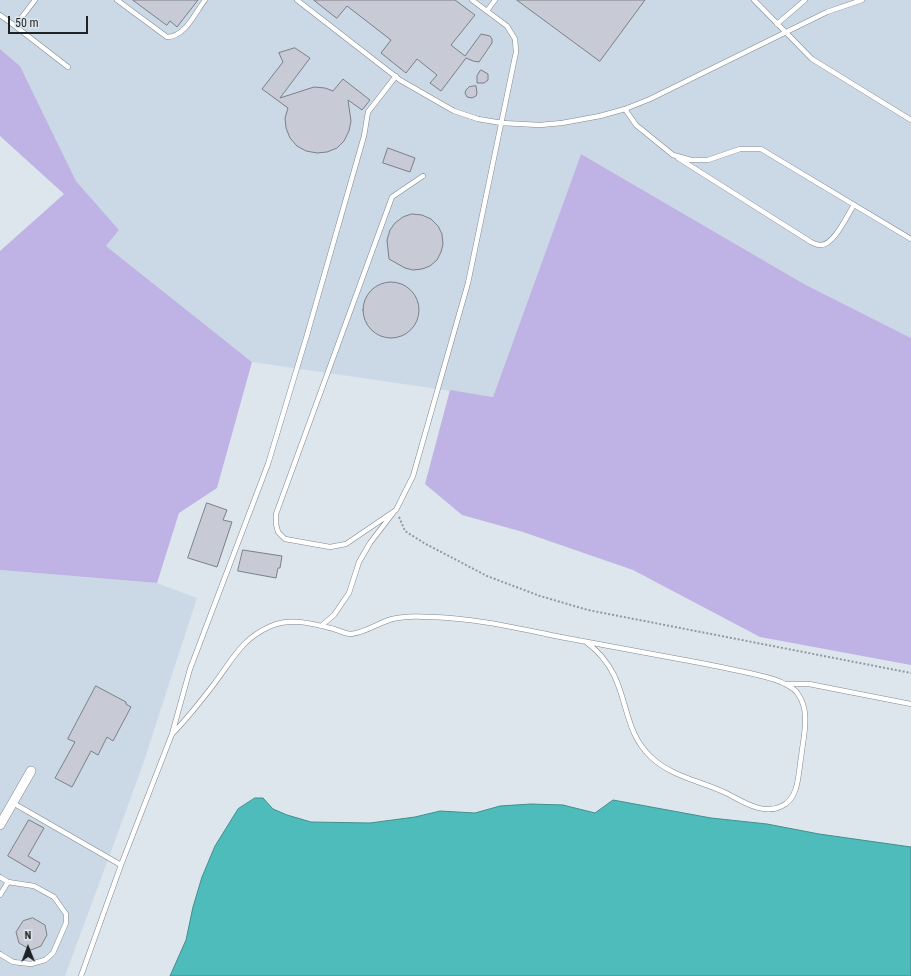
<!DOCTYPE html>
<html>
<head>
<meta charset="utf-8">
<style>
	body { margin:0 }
	#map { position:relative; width:911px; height:976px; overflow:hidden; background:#dde6ed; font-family:"Roboto Condensed",sans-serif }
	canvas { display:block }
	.north { position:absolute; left:8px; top:928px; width:40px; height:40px; -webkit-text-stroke:3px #dde6ed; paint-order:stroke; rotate:359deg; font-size:11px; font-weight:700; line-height:16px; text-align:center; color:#1f2224 }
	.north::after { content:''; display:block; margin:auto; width:14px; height:18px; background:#1f2224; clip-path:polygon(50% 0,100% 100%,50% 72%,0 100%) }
	.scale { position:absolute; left:8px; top:16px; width:80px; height:18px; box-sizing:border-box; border:2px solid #1f2224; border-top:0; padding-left:5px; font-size:12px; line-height:14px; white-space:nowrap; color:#1f2224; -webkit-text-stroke:3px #dde6ed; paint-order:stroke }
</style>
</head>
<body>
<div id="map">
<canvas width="911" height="976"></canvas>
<div class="north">N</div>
<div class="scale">50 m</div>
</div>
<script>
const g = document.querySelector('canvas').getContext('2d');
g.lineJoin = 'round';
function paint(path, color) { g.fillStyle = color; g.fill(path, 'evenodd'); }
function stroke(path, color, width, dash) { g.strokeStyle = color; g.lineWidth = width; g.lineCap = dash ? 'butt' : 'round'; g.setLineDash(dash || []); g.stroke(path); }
const built = new Path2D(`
	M 0,0 L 911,0 L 911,338 L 804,284 L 581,154 L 493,397 L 252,362 L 106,246 L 119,230 L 76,181 L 20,66 L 0,49 Z
	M 0,570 L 157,583 L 197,598 L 141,770 L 65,976 L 0,976 Z`);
const green = new Path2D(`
	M 0,49 L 20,66 L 76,181 L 119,230 L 106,246 L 252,362 L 217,488 L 179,513 L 157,583 L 0,570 L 0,251 L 64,194 L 0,136 Z
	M 581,154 L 804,284 L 911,338 L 911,665 L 760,637 L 633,570 L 523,532 L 462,515 L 425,484 L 450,390 L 493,397 Z`);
const water = new Path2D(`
	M 255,798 L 263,798 L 273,809 L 287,815 L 311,822 L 370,823 L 415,817 L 440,811 L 475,813 L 500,806 L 531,804 L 563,805 L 595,813 L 613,800 L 711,818 L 767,824 L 819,834 L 911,847 L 911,976 L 170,976 L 186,940 L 193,907 L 202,877 L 215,846 L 238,809 Z`);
const building = new Path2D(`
	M 133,0 L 198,0 L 177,27 L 170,21 L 167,25 Z
	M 314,0 L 455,0 L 475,15 L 451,45 L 465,56 L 481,34 L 490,36 L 492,39 L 492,43 L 479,62 L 473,61 L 466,58 L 441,91 L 430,83 L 437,75 L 417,59 L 406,73 L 381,53 L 391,40 L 347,6 L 337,18 Z
	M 517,0 L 645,0 L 600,61 Z
	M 295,48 L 310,58 L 280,98 L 314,87 L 325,88 L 333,91 L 343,79 L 370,100 L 362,110 L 348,100 L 351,121 L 349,131 L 344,141 L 337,148 L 327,152 L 317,153 L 306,151 L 297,146 L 290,138 L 286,128 L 285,118 L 288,108 L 262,89 L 283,62 L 279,53 Z
	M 481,70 L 488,74 L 488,80 L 484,83 L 477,83 L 477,76 Z
	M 476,86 L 477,93 L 476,96 L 472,98 L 467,97 L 465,93 L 466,90 L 469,87 Z
	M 388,148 L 415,158 L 410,172 L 383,163 Z
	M 412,214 L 422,215 L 431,219 L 438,226 L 442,234 L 443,244 L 441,252 L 437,260 L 430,266 L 422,269 L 413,270 L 405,268 L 389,259 L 387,240 L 390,230 L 395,223 L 403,217 Z
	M363 310a28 28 0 1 1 56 0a28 28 0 1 1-56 0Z
	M 207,503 L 227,510 L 223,520 L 232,522 L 217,567 L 188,558 Z
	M 243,550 L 282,556 L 280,568 L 278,568 L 276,578 L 238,571 Z
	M 96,686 L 126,702 L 126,704 L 131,707 L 113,741 L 107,737 L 98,755 L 91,751 L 72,787 L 55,778 L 75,742 L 68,739 Z
	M 29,820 L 44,828 L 28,856 L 40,863 L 35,872 L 8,856 Z
	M 33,918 L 45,925 L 47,935 L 41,946 L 31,950 L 19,943 L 16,932 L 23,921 Z`);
const path = new Path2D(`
	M 399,517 L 405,531 L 424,543 L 487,576 L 540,596 L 588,610 L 911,673`);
const lane = new Path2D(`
	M 117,0 L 167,37 C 185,37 195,13 205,0
	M 297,0 L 400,80 L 454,111 L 478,119 L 502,123 L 540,125 L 562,123 L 600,116 L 625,109 L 650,99 L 827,12 L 862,0
	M 754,0 L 812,59 L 911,120
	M 487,11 L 495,0
	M 0,15 L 15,26 L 35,0
	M 777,24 L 805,0
	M 15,26 L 68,67
	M 625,109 L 636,125 L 673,155 L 691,160 L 708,160 L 740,149 L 761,149 L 911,239
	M 678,158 L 811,242 C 813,243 817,245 820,245 C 834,246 847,215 854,205
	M 423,176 L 392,197 L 276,514 L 276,524 L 278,532 L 285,539 L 330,547 L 346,544 L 396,510 L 413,476 L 468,283 L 516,52 L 515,39 L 507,26 L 472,0
	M 321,626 L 334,615 L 349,593 L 359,562 L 370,543 L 393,513
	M 785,684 L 809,684 L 911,704
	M 172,734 C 188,718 201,701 214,684 C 233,659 241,639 271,626 C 290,618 311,623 330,628 C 337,629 344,634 351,634 C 365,633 378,623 392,619 C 404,616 418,616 430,617 C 476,618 521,629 566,638 C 603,645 641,652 679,659 C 702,663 726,668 749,673 C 761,676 775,678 785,684 C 789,686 796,690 798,694 C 811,712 803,738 801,758 C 798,775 799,798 782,806 C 763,816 742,801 726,793 C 701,781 673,777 652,758 C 626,734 628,704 614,675 C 607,661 597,650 586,642
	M 13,803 L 121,865 L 172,734 L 190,669 L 268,464 L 307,335 L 364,136 L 368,112 L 396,76
	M 0,877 L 8,882 L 34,886 L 54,897 L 66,914 L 66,923 L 53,953 L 45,960 L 31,964 L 13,962 L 0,954
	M 0,895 L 8,882
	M 81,976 L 121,865`);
const street = new Path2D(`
	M 0,825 L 31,771`);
paint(built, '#cbd9e6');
paint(green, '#bfb3e6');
paint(water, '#4ebcbb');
stroke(water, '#408e8e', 1);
paint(building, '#c8cbd5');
stroke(building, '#7c7f87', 1);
stroke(lane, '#80888f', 5.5);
stroke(street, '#80888f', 10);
stroke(path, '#92999e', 2, [2, 2]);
stroke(lane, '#fff', 4.5);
stroke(street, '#fff', 9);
</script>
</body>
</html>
